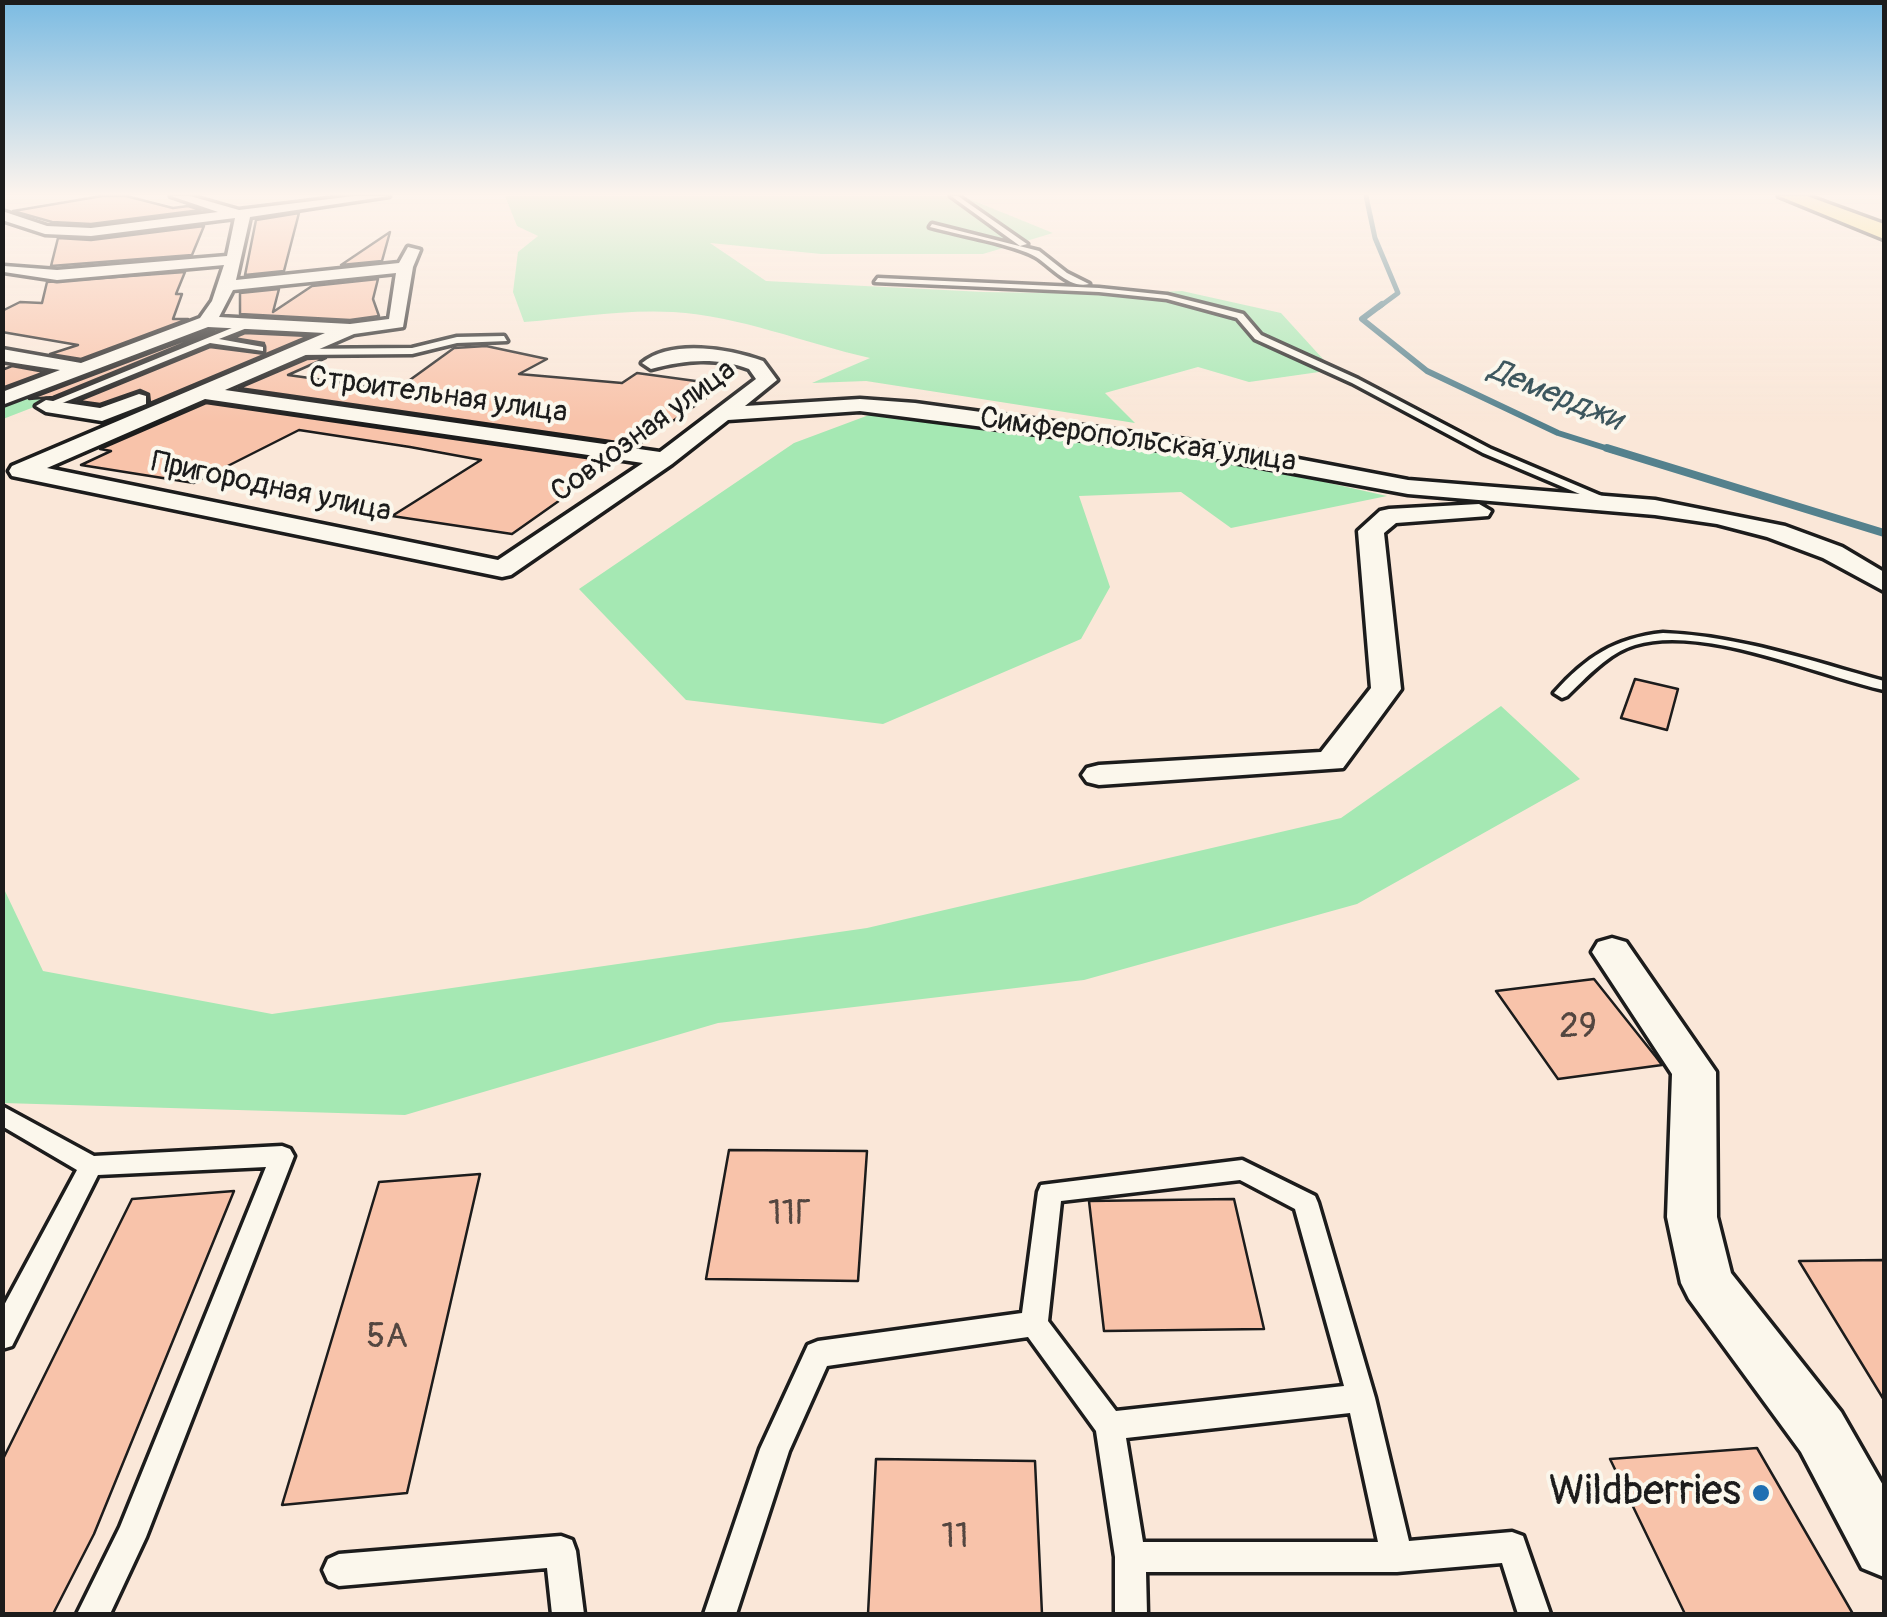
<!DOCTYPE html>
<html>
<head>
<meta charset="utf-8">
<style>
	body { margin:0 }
	#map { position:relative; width:1887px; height:1617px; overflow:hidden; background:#fae7d8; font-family:Pangolin,sans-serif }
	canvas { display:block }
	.frame { position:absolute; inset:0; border:5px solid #1c1c1c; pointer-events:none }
</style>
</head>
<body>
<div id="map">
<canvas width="1887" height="1617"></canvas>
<div class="frame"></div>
</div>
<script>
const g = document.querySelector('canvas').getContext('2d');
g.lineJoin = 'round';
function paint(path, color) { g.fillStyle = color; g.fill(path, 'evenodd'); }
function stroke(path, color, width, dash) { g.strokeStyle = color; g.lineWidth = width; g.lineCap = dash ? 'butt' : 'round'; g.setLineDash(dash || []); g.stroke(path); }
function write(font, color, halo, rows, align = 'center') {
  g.font = font + ' Pangolin,sans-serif'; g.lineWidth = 8; g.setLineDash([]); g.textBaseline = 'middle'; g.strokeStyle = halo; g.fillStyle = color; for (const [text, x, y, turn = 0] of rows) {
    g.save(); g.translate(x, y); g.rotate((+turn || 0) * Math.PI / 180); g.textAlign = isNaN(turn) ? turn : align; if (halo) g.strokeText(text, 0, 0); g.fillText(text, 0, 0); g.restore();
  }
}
const green = new Path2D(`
	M 505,196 L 962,196 L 1053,233 L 983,254 L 821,254 L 710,243 L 766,281 L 984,292 L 1111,294 L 1182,291 L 1281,313 L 1333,370 L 1249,382 L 1198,367 L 1105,393 L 1135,423 L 866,381 L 812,383 L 870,358 C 804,343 740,316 673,312 C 624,309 572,318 524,322 L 513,292 L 518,252 L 538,236 L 517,226 Z
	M 203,326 L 239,328 L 3,419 L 3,401 Z
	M 877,412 L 1213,457 L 1387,496 L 1231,528 L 1181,492 L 1079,496 L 1110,587 L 1081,639 L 883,724 L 686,700 L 579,589 L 794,443 Z
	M 1501,706 L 1580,779 L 1357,904 L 1084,980 L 718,1023 L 405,1115 L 3,1103 L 3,887 L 43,971 L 272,1014 L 867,928 L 1341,818 Z`);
const streamFar2 = new Path2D(`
	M 1366,196 L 1375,238 L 1398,293 L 1379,307`);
const streamFar1 = new Path2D(`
	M 1382,304 L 1362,319 L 1427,371 L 1558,433 L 1615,451`);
const stream = new Path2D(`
	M 1607,448 L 1884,533`);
const building = new Path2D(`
	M 102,196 L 126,196 L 173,208 L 188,206 L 201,210 L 91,224 L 52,222 L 13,211 Z
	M 299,213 L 284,271 L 245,275 L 256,220 Z
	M 204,226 L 192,255 L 51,266 L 58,238 L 91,240 Z
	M 390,232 L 382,261 L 341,265 Z
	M 185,272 L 176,294 L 182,294 L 173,319 L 188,319 L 81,359 L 50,354 L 78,345 L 2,332 L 2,311 L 20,302 L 42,303 L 47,282 Z
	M 378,279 L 373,299 L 379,316 L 350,320 L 240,314 L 240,293 L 279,289 L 273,312 L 312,286 Z
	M 209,331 L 214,331 L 53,397 L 29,399 Z
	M 245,333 L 309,336 L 150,403 L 149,394 L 140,390 L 100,404 L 78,401 L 210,347 L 265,354 L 264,343 L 233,338 Z
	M 486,346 L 547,359 L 519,374 L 622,383 L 637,373 L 725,385 L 638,445 L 239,388 L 307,359 L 326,358 L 288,375 L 396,390 L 454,348 Z
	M 12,366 L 45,372 L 2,388 L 2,370 Z
	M 206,403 L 614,462 L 512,534 L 392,516 L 481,460 L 410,447 L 299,430 L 194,483 L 81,465 L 111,451 L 100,449 Z
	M 1635,679 L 1678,689 L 1667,730 L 1621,718 Z
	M 1594,979 L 1656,1057 L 1662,1065 L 1558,1079 L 1496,991 Z
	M 729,1150 L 867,1151 L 858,1281 L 706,1279 Z
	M 480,1174 L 407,1493 L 282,1505 L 379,1182 Z
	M 234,1191 L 94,1534 L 53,1614 L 2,1614 L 2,1461 L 132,1199 Z
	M 1234,1199 L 1264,1329 L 1104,1331 L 1089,1201 Z
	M 1884,1260 L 1884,1400 L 1799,1261 Z
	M 1757,1448 L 1853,1614 L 1685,1614 L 1610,1459 Z
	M 876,1459 L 1035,1461 L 1042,1614 L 868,1614 Z`);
const lane = new Path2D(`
	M 951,196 L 958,196 L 1027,244 L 1020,246 Z
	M 932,224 L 1039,251 L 1067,273 L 1089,284 C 1069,289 1052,267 1036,257 C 1017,245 955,234 930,227 Z
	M 878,278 L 1099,288 L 1167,295 L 1243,314 L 1261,335 L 1358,379 L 1491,449 L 1618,503 L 1608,506 L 1483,453 L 1352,383 L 1255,339 L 1237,318 L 1167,299 L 1099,292 L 875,282 Z
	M 249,321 L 252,326 L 219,339 L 263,347 L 263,351 L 210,343 L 50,408 L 41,406 Z
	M 504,336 L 507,341 L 457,343 L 412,354 L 297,355 L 292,352 L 297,349 L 412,348 L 457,337 Z
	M 1663,633 C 1739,636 1811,661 1884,681 L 1884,690 C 1816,675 1703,624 1635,645 C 1608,653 1587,677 1567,696 L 1562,698 L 1554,693 C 1586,657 1615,638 1663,633 Z
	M 2,1106 L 94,1156 L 282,1146 L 290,1149 L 294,1156 L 146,1537 L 110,1614 L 77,1614 L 120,1527 L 266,1167 L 98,1175 L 12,1346 L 2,1349 L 2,1309 L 77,1170 L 2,1126 Z
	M 1242,1160 L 1315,1196 L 1318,1203 L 1375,1398 L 1409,1541 L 1512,1532 L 1523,1536 L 1550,1614 L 1518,1614 L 1502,1563 L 1397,1572 L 1146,1572 L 1147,1614 L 1115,1614 L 1115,1557 L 1096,1431 L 1028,1337 L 827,1366 L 789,1451 L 736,1614 L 704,1614 L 760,1449 L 808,1345 L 818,1341 L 1022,1313 L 1038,1192 L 1041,1185 ZM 1240,1180 L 1295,1209 L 1344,1386 L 1116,1411 L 1048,1321 L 1061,1201 ZM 1350,1413 L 1378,1542 L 1143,1542 L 1126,1438 Z
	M 561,1536 L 572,1540 L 576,1551 L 584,1614 L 552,1614 L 547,1568 L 339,1586 L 328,1581 L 323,1570 L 328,1559 L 339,1554 Z`);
const street = new Path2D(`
	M 171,196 L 190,196 L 239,210 L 354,196 L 389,196 L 250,217 L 236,280 L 399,263 L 408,247 L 420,250 L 413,267 L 403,327 L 354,334 L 225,390 L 660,452 L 756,379 L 749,369 C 716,357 685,360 651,369 L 642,363 C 672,339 729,349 763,361 L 777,380 L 745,406 L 860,399 L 915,403 L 1230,446 L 1408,480 L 1655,500 L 1785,526 L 1842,547 L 1884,572 L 1884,591 L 1823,558 L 1767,537 L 1717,524 L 1655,515 L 1408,494 L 1185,453 L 860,411 L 728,420 L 672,464 L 511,575 L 502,577 L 12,476 L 9,471 L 12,466 L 325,333 L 208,327 L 2,405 L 2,392 L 60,370 L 2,361 L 2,349 L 81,363 L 200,318 L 212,301 L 224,265 L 57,280 L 4,272 L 4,266 L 57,270 L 227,256 L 235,218 L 91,236 L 45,234 L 2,220 L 2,211 L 47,226 L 91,228 L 218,212 ZM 396,273 L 389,319 L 350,324 L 219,317 L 233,290 ZM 205,399 L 643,463 L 498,560 L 47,468 Z
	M 139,394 L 146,396 L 146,404 L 102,421 L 46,412 L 36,406 L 46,400 L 100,408 Z
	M 1479,504 L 1491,511 L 1488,516 L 1396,523 L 1384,533 L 1401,689 L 1343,768 L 1099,785 L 1087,782 L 1082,775 L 1087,768 L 1099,765 L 1321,752 L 1371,688 L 1358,531 L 1380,511 L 1389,509 Z
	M 1612,938 L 1626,942 L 1716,1072 L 1717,1217 L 1731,1273 L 1841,1412 L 1884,1487 L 1884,1577 L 1862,1568 L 1801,1452 L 1689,1299 L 1681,1283 L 1667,1217 L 1672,1074 L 1592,952 L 1598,942 Z`);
const highway = new Path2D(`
	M 1779,196 L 1807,196 L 1884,224 L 1884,239 Z`);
const markers = [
	[1761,1493,10,"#1f6fb2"]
];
const farStreetnames = [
	["Строительная улица",438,396,8],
	["Совхозная улица",644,432,-36],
	["Симферопольская улица",1138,441,8],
	["Пригородная улица",271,488,12]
];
const farWaternames = [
	["Демерджи",1555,396,22]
];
const nearNumbernames = [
	["29",1578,1028],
	["11Г",790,1215],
	["5А",387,1338],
	["11",955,1538]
];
const nearPoinames = [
	["Wildberries",1741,1493]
];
paint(green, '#a5e8b3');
stroke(streamFar2, '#54818d', 5);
stroke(streamFar1, '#54818d', 6);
stroke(stream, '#54818d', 8);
paint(building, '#f8c3aa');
stroke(building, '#1c1c1c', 2.5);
stroke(lane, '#1c1c1c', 7);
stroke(street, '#1c1c1c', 7);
stroke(highway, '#1c1c1c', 7);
paint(lane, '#fbf7ec');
paint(street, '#fbf7ec');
paint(highway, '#f7e281');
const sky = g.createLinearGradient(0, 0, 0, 422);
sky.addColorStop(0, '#7bbbe2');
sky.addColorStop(0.46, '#fdf4ed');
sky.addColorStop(1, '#fdf4ed00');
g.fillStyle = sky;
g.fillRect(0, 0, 1887, 422);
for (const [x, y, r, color] of markers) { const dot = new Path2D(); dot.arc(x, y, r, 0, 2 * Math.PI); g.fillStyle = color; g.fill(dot); stroke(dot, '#fbf7ec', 4); }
write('30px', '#1c1c1c', '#fbf7ec', farStreetnames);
write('italic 32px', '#3d575e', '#fbf7ec', farWaternames);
write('35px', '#534640', null, nearNumbernames);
write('42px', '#1c1c1c', '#fbf7ec', nearPoinames, 'right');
</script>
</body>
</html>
